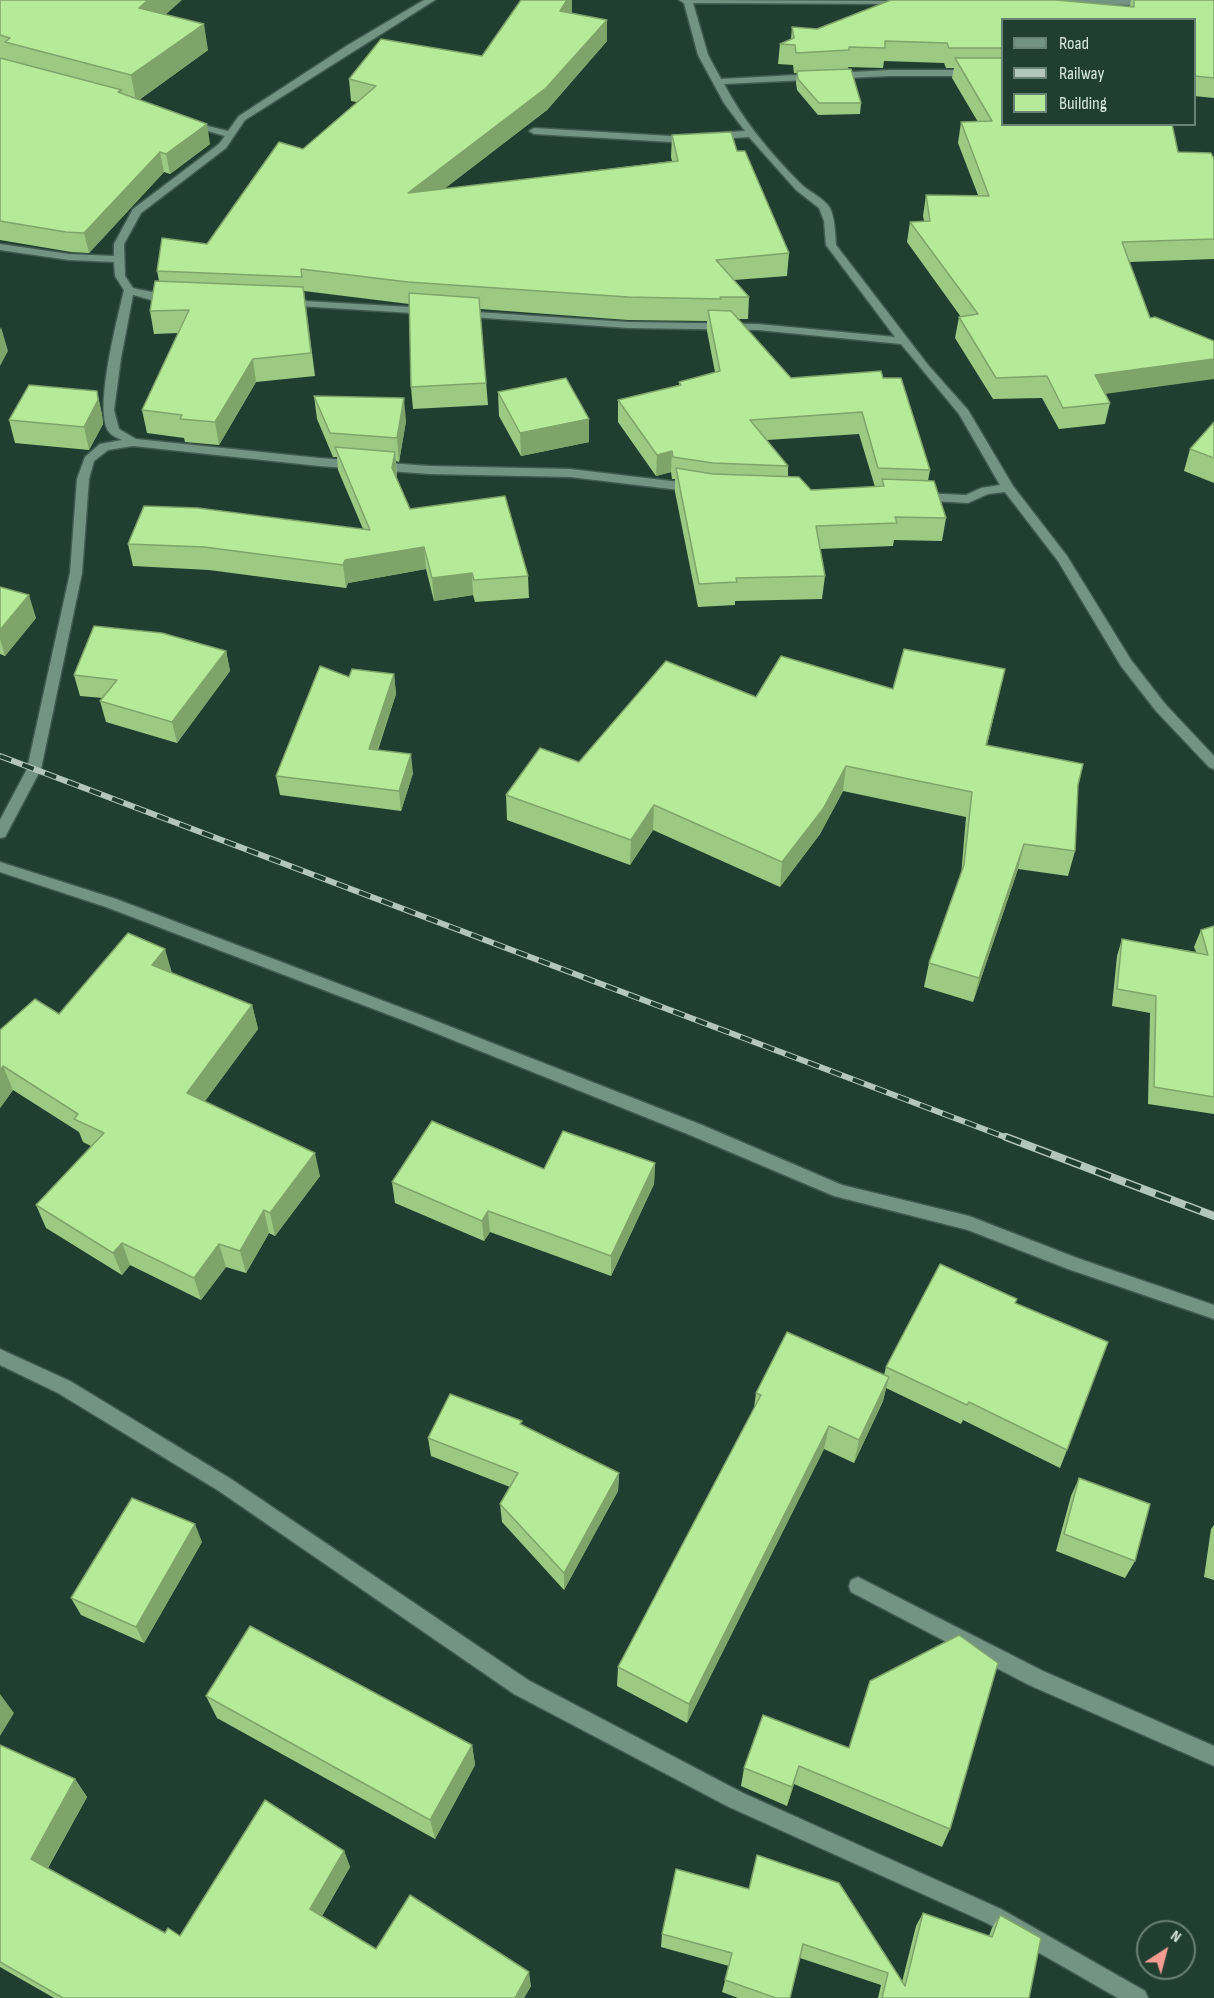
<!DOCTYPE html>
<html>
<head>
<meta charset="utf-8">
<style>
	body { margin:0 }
	#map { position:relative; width:1214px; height:1998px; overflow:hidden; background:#213f31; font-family:"Sofia Sans Condensed",sans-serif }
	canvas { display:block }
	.legend { position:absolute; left:1001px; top:18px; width:195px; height:108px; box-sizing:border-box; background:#213f31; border:2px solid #698276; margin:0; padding:8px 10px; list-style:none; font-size:18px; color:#d6e7de }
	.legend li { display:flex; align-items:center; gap:12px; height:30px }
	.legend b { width:30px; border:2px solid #698276 }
	.north { position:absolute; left:1136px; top:1920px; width:60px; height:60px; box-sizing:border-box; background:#213f31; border:2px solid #698276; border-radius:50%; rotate:36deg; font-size:16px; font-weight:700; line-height:24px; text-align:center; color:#d6e7de }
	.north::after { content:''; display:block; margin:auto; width:21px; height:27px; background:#f59c92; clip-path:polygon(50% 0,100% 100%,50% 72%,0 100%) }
</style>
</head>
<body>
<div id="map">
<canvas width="1214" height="1998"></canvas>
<ul class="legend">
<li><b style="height:8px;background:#739483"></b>Road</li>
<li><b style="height:8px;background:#b3c6bc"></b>Railway</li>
<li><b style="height:16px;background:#b5eb98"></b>Building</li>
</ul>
<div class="north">N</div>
</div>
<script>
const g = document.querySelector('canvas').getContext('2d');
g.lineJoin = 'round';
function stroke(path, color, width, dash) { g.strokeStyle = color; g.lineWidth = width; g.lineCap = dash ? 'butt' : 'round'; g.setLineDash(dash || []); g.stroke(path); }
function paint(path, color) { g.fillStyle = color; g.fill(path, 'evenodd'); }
const minor = new Path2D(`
	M 424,0 L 435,0 L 245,120 L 226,148 L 141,213 L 124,244 L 125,276 L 133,288 C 143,291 170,294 175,298 C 164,306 146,298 133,295 L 121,358 L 114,410 L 119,429 L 136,439 L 319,458 L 430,466 L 570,469 L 696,484 L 702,488 L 696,492 L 570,477 L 430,474 L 319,466 L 133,446 L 108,450 L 94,461 L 89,479 L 82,573 L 41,769 L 5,837 L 0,838 L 0,820 L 27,769 L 70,573 L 77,479 L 85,457 L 100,444 L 122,440 C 118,438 112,436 110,433 C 92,414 118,317 124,290 L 115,276 L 114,262 L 69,260 L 0,250 L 0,244 L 69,254 L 114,256 L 114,244 L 133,209 L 219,144 L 225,136 L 187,125 L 187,121 L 228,131 L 239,116 L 348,45 Z
	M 679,0 L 913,1 L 908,4 L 693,3 L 708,55 L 721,79 L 889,70 L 1002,70 L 1002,76 L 889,76 L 724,84 C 744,122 771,154 801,184 C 809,192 824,198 830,208 C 835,219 835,232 836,245 L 928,365 L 968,410 L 1013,486 L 1067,556 L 1131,660 L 1166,705 L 1214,756 L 1214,769 L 1209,767 L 1156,711 L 1121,666 L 1058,561 L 1005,492 L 988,494 L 968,503 L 916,500 L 916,494 L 920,493 L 966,495 L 981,488 L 1000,485 L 959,414 L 901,344 L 758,330 L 628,328 L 457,316 L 457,312 L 461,311 L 628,322 L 758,324 L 895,337 L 826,245 L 824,221 L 819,208 L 796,190 L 749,137 L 671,142 L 534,134 L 529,131 L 534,128 L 671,136 L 745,131 L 724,103 L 698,55 L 684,3 Z
	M 1048,0 L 1154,0 L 1156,2 L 1151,5 L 1052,4 Z
	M 287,300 L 428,308 L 433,311 L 428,314 L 283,305 L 283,301 Z
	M 0,862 L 116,899 L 423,1016 L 702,1125 L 842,1185 L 969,1216 L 1077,1258 L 1214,1305 L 1214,1319 L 1068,1269 L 968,1230 L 834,1196 L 690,1135 L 413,1024 L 106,907 L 0,872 Z
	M 0,1349 L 70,1381 L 231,1479 L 528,1680 L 743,1793 L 1001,1909 L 1145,1991 L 1148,1998 L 1118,1998 L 987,1923 L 729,1807 L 514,1694 L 219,1491 L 58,1393 L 0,1365 Z
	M 858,1577 L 1043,1671 L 1214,1746 L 1214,1766 L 1029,1685 L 851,1592 L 849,1586 L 851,1580 Z`);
const railFar1 = new Path2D(`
	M 0,756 L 1010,1139`);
const rail = new Path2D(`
	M 1006,1137 L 1214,1216`);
const wall = new Path2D(`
	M 0,0 L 166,14 L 208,50 L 139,100 L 210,144 L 170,174 L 164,172 L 89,253 L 71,252 L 0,240 Z
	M 521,0 L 572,0 L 572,13 L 607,41 L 547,110 L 444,189 L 672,161 L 671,157 L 672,135 L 737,151 L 789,253 L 787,276 L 734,280 L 749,297 L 748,319 L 738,319 L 791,378 L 883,378 L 930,470 L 928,481 L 946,518 L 942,541 L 894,540 L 893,546 L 820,549 L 825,576 L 822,599 L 735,601 L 735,605 L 698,607 L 675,492 L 675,479 L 672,479 L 671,472 L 656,476 L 618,422 L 618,400 L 679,385 L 679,382 L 715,372 L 707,331 L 707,321 L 628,320 L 480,309 L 488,405 L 413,409 L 411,387 L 409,304 L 304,291 L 315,376 L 256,382 L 219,445 L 185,442 L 184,438 L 147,433 L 142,410 L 178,333 L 154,334 L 150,311 L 159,281 L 157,271 L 207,244 L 303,149 L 357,102 L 351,101 L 349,79 L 482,56 ZM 859,434 L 875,487 L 811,490 L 788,476 L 788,466 L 767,440 Z
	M 1131,0 L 1214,0 L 1214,98 L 1194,96 L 1194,20 L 1002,20 L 1002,124 L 1178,152 L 1214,159 L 1214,259 L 1130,262 L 1106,394 L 1110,403 L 1105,424 L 1059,429 L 1042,398 L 993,399 L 955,338 L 959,317 L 961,317 L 907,242 L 910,222 L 924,221 L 923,216 L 926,195 L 978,195 L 958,143 L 961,122 L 978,122 L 952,78 L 954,68 L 946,68 L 944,63 L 884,61 L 883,68 L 848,67 L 861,103 L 860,114 L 818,115 L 797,90 L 796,83 L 797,73 L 794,73 L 793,65 L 778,64 L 780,44 L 791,39 L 792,27 L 817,29 L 1130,7 Z
	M 97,391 L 102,415 L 103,424 L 89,450 L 15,443 L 9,420 Z
	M 498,392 L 589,442 L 521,456 L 499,416 Z
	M 314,396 L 406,421 L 399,462 L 396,461 L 397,474 L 397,478 L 410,509 L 528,576 L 529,598 L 475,602 L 473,595 L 434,601 L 426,569 L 348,583 L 346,588 L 209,570 L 133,566 L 128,544 L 363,529 L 338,470 L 337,457 L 333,457 L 317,419 Z
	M 1214,422 L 1214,483 L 1184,471 L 1190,449 Z
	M 0,587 L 36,618 L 5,656 L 0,654 Z
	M 226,651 L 230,671 L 177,743 L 106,722 L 100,701 L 103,698 L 80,696 L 74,675 Z
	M 1005,669 L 987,745 L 1078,785 L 1075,851 L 1068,876 L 1018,869 L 973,1002 L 924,987 L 929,963 L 961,876 L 966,817 L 843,791 L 820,834 L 780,887 L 653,830 L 630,865 L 507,820 L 506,795 L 579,762 L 756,697 L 893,689 Z
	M 394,674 L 396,694 L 378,750 L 413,773 L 401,811 L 280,795 L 276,776 L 349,677 Z
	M 1214,926 L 1214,1114 L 1148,1104 L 1150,1013 L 1112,1006 L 1117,956 L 1122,939 L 1196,952 L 1194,947 L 1201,930 Z
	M 172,973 L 252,1005 L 258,1029 L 205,1101 L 320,1176 L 275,1236 L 269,1233 L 246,1273 L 226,1267 L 201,1300 L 130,1265 L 122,1275 L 46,1228 L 36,1205 L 91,1146 L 83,1142 L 79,1132 L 13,1090 L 0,1108 L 0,1030 L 59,1014 Z
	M 655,1163 L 654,1184 L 611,1276 L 490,1232 L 484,1241 L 395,1203 L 392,1182 L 544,1169 Z
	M 1016,1303 L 1067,1450 L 1060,1468 L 963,1420 L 961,1424 L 886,1388 L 883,1401 L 854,1463 L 824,1449 L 687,1723 L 617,1686 L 618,1667 L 754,1408 L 756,1393 L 884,1375 L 886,1367 Z
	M 522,1425 L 619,1473 L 618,1491 L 564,1590 L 502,1522 L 500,1504 L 510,1487 L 431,1456 L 428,1438 Z
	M 1079,1478 L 1135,1561 L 1125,1578 L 1056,1551 L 1071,1496 Z
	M 1214,1525 L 1214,1580 L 1204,1577 L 1211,1529 Z
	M 202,1542 L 144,1643 L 81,1615 L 71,1598 Z
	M 206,1696 L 472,1745 L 475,1765 L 435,1839 L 217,1718 Z
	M 763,1715 L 950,1829 L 942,1847 L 794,1784 L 787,1806 L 741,1786 L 744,1768 Z
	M 0,1745 L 75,1779 L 87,1797 L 48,1868 L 165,1933 L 180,1936 L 344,1851 L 350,1867 L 322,1916 L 376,1949 L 531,1986 L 524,1998 L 54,1998 L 0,1967 Z
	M 757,1855 L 839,1883 L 902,1982 L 916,1926 L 923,1913 L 989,1936 L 992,1928 L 1000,1915 L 1041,1938 L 1029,1998 L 878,1998 L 881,1985 L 800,1958 L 790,1998 L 738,1998 L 722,1992 L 729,1966 L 661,1947 L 662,1934 L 676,1869 L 749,1889 Z`);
const shadedWall = new Path2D(`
	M 148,0 L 182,0 L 144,34 L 139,8 Z
	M 567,0 L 572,0 L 572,15 L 560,11 Z
	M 607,20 L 607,41 L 547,110 L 410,215 L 408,193 Z
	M 204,24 L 208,50 L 136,102 L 131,75 Z
	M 207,124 L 210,144 L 170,174 L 166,154 Z
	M 160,152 L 164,172 L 89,253 L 84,233 Z
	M 1,327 L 8,351 L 0,366 L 0,330 Z
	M 253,359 L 256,382 L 219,445 L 215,422 Z
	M 1214,359 L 1214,379 L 1090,396 L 1095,375 Z
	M 97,391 L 102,415 L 103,424 L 89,450 L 84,427 Z
	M 404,398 L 406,421 L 399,462 L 397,438 Z
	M 589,419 L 589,442 L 521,456 L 520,433 Z
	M 672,451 L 671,472 L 656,476 L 657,455 Z
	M 395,452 L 397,474 L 395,490 L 392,468 Z
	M 424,547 L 426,569 L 348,583 L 346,588 L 343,565 L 345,560 Z
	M 472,573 L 473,595 L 434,601 L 432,578 Z
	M 29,595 L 36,618 L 5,656 L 0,639 L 0,630 Z
	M 226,651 L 230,671 L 177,743 L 172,722 Z
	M 1005,669 L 999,694 L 981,770 L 986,745 Z
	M 394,674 L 396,694 L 371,768 L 369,749 Z
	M 411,754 L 413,773 L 401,811 L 399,791 Z
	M 846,766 L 843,791 L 820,834 L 780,887 L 782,862 Z
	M 654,805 L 653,830 L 630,865 L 631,840 Z
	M 1024,844 L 1018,869 L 973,1002 L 979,978 Z
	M 165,949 L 172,973 L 152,965 Z
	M 252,1005 L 258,1029 L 194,1116 L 187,1093 Z
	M 3,1066 L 13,1090 L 0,1108 L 0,1071 Z
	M 315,1153 L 320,1176 L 275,1236 L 270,1213 Z
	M 655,1163 L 654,1184 L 611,1276 L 611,1256 Z
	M 264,1210 L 269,1233 L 246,1273 L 240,1251 Z
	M 488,1211 L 490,1232 L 484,1241 L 482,1221 Z
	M 122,1243 L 130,1265 L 122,1275 L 113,1253 Z
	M 219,1244 L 226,1267 L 201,1300 L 194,1278 Z
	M 889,1377 L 883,1401 L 854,1463 L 859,1440 Z
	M 829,1426 L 824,1449 L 687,1723 L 689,1704 Z
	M 619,1473 L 618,1491 L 564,1590 L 564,1573 Z
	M 195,1524 L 202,1542 L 144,1643 L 136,1627 Z
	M 0,1694 L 14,1713 L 0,1736 Z
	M 472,1745 L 475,1765 L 435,1839 L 430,1820 Z
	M 799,1766 L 794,1784 L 787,1806 L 792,1787 Z
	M 75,1779 L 87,1797 L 44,1874 L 31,1859 Z
	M 344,1851 L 350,1867 L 317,1924 L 310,1909 Z
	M 529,1972 L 531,1986 L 524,1998 L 515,1998 Z`);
const building = new Path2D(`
	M 0,0 L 148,0 L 139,8 L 204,24 L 131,75 L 5,42 L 10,38 L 0,35 Z
	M 521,0 L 567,0 L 560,11 L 607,20 L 546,88 L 408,193 L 678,161 L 672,135 L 731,132 L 737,151 L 745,151 L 789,253 L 716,260 L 749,297 L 720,297 L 721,299 L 628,297 L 408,282 L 301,269 L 302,277 L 157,271 L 162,238 L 207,244 L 279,142 L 303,149 L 376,86 L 349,79 L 381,39 L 482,56 Z
	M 891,0 L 1056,0 L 1134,7 L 1134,0 L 1214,0 L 1214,78 L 1194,76 L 1194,20 L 1002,20 L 1002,48 L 949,48 L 947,43 L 885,41 L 885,48 L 849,47 L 849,50 L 796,53 L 795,45 L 780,44 L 794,38 L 792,27 L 817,29 Z
	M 0,58 L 122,90 L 118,92 L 207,124 L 166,154 L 160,152 L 84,233 L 66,232 L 0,221 Z
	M 955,58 L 1002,58 L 1002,124 L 1172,124 L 1178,152 L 1211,153 L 1214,159 L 1214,239 L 1122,242 L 1150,318 L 1155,317 L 1214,341 L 1214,359 L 1095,375 L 1110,403 L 1063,408 L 1047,376 L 996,378 L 959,317 L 978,314 L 910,222 L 930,221 L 926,195 L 989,196 L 961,122 L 992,121 Z
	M 851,69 L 861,103 L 819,103 L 798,79 L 797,71 Z
	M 155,281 L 303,287 L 311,353 L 253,359 L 215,422 L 180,419 L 182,415 L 142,410 L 189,310 L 150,311 Z
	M 409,293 L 479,298 L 486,383 L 411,387 Z
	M 708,310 L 731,311 L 791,378 L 881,371 L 883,378 L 901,378 L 930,470 L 878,468 L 862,412 L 750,420 L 788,466 L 713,463 L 673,457 L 672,451 L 657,455 L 618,400 L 681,385 L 679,382 L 720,371 Z
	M 566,378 L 589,419 L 520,433 L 498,392 Z
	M 29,385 L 97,391 L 98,400 L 84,427 L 9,420 Z
	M 314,396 L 404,398 L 397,438 L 330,433 Z
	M 1214,422 L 1214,458 L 1190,449 Z
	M 335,447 L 395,452 L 392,468 L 410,509 L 505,496 L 528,576 L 474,580 L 472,573 L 432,578 L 424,547 L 345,560 L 343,565 L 204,547 L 128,544 L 144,506 L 198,508 L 370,530 Z
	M 676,468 L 713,474 L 799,477 L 811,490 L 884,486 L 882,479 L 934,481 L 946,518 L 895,517 L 897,523 L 816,526 L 825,576 L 736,578 L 737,582 L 699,584 Z
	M 0,587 L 29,595 L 0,630 Z
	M 94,626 L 162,633 L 226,651 L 172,722 L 100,701 L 117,680 L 74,675 Z
	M 904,649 L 1005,669 L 986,745 L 1083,764 L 1078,785 L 1075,851 L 1024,844 L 979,978 L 929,963 L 964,865 L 972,792 L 846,766 L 823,809 L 782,862 L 654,805 L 631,840 L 506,795 L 540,748 L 579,762 L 666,661 L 756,697 L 781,656 L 893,689 Z
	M 320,666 L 349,677 L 352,669 L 394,674 L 369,749 L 411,754 L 399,791 L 276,776 Z
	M 1214,926 L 1214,1097 L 1154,1087 L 1156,996 L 1117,989 L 1122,939 L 1208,955 L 1201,930 Z
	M 128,933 L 165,949 L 152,965 L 252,1005 L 187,1093 L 315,1153 L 270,1213 L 264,1210 L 240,1251 L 219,1244 L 194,1278 L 122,1243 L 113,1253 L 36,1205 L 104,1133 L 74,1119 L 78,1114 L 3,1066 L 0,1071 L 0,1030 L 35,999 L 59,1014 Z
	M 432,1121 L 544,1169 L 563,1131 L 655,1163 L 611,1256 L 488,1211 L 482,1221 L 392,1182 Z
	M 940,1264 L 1017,1299 L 1015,1303 L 1108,1342 L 1067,1450 L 969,1402 L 967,1405 L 886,1367 Z
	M 787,1332 L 889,1377 L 859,1440 L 829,1426 L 689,1704 L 618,1667 L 761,1395 L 756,1393 Z
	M 450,1394 L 522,1421 L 520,1424 L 619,1473 L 564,1573 L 500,1504 L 518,1473 L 428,1438 Z
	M 1079,1478 L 1150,1504 L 1135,1561 L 1064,1534 Z
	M 132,1498 L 195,1524 L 136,1627 L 71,1598 Z
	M 250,1626 L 472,1745 L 430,1820 L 206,1696 Z
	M 959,1635 L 998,1663 L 950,1829 L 799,1766 L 792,1787 L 744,1768 L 763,1715 L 849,1748 L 870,1681 Z
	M 0,1745 L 75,1779 L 31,1859 L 165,1933 L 168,1928 L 180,1936 L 265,1800 L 344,1851 L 310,1909 L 376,1949 L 410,1895 L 529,1972 L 515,1998 L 63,1998 L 0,1962 Z
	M 757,1855 L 839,1883 L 905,1986 L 923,1913 L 992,1937 L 1000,1915 L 1041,1938 L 1029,1998 L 882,1998 L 888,1973 L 803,1944 L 790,1998 L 776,1998 L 725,1980 L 732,1953 L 662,1934 L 676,1869 L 749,1889 Z`);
stroke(minor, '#405b4f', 3);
paint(minor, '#739483');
stroke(railFar1, '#b3c6bc', 6);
stroke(rail, '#b3c6bc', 8);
stroke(railFar1, '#213f31', 4, [12]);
stroke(rail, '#213f31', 5, [16]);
paint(wall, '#9cca83');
paint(shadedWall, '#7fa46a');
paint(building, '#b5eb98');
stroke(building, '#7fa46a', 1.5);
</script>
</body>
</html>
